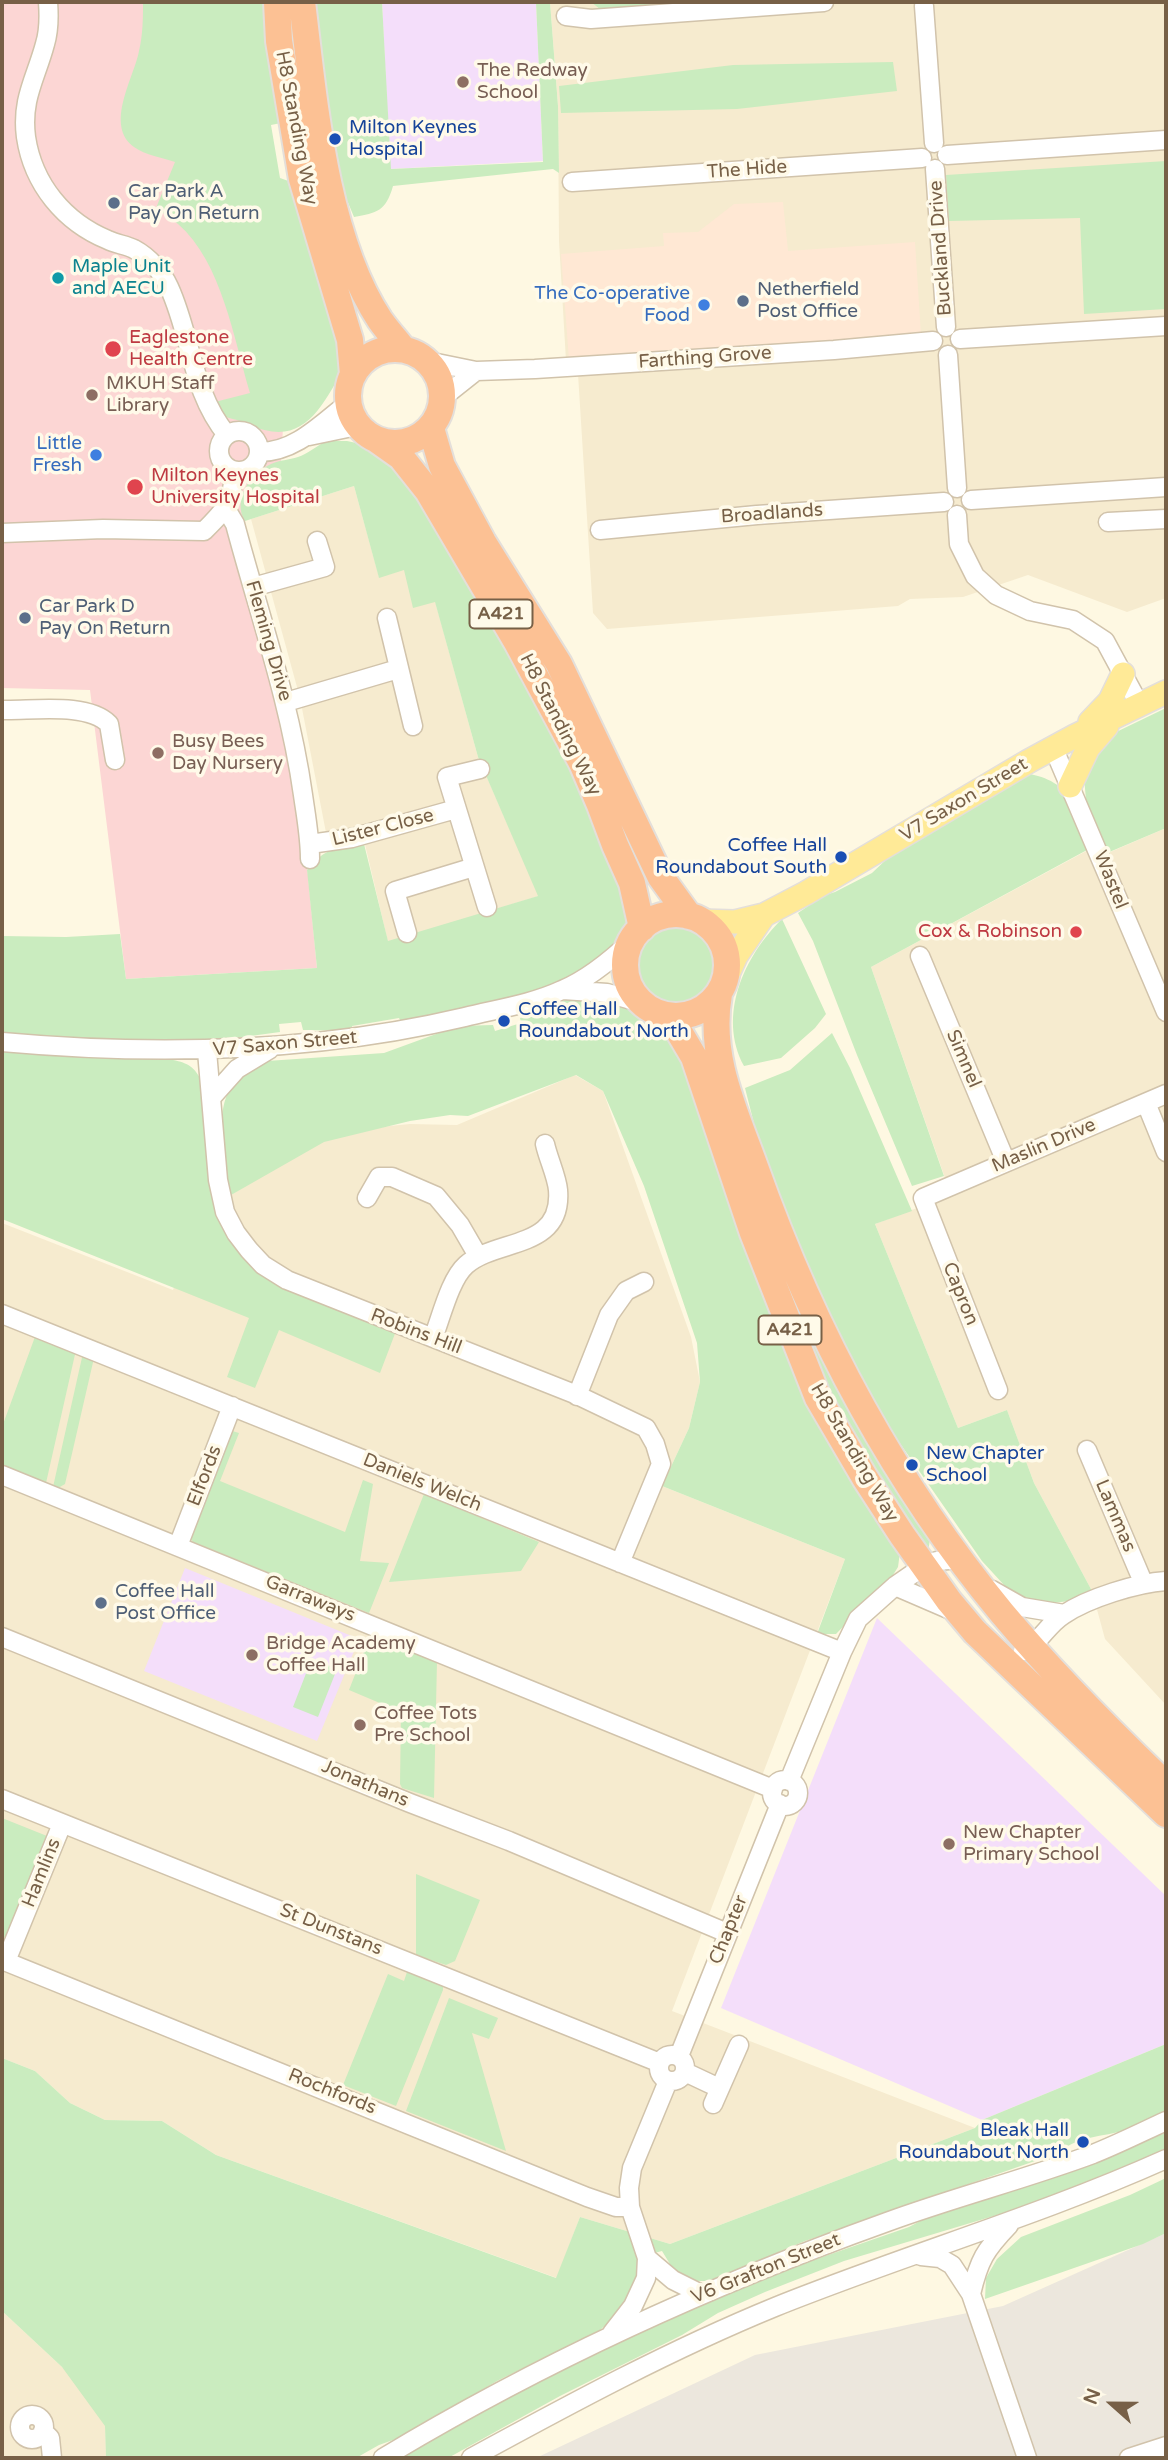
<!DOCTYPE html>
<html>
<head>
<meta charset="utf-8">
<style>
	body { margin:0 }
	#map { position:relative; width:1168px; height:2460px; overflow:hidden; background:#fef8e2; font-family:"Varela Round",sans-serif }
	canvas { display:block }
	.frame { position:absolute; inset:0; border:4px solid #776047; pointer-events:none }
	.north { position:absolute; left:1077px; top:2369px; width:70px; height:70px; -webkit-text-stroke:5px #fffae9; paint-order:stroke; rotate:291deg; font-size:19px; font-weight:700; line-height:28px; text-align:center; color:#776047 }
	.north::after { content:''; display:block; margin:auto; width:24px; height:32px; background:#776047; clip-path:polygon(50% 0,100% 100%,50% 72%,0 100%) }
</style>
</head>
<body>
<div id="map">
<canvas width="1168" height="2460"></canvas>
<div class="frame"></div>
<div class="north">N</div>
</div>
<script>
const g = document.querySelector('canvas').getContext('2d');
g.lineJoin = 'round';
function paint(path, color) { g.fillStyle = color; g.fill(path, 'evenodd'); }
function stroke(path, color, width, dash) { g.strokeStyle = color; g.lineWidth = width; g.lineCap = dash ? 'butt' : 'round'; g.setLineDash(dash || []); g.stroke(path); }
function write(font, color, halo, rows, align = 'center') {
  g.font = font + ' "Varela Round",sans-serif'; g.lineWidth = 7; g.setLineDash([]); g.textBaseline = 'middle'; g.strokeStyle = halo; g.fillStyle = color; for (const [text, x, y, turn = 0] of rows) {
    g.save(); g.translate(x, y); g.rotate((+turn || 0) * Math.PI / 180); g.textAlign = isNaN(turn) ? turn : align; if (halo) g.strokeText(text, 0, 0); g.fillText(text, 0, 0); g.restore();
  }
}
const residential = new Path2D(`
	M 550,2 L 1166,2 L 1166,598 L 1127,612 L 1028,575 L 963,597 L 910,599 L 898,606 L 607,629 L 593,613 L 578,374 L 566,361 L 559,241 L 558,106 Z
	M 354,486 L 379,577 L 404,569 L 435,601 L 478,757 L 539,896 L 388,942 L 363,836 L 328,843 L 300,698 L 251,519 Z
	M 1166,828 L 1166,1705 L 1105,1639 L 1092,1591 L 1034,1483 L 1007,1410 L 958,1428 L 875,1224 L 951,1195 L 871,967 L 1103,842 L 1108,853 Z
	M 575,1075 L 603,1091 L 691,1337 L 700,1382 L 689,1428 L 662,1486 L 845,1559 L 672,2011 L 975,2128 L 670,2244 L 580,2217 L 557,2278 L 216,2155 L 162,2121 L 105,2120 L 70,2103 L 35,2071 L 2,2058 L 2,1223 L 173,1290 L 192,1238 L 228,1185 L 318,1133 L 410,1124 L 457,1125 Z
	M 2,2311 L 62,2367 L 105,2404 L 106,2458 L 2,2458 Z`);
const commercial = new Path2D(`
	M 783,202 L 788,251 L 915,242 L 921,335 L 569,360 L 561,254 L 664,246 L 663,233 L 698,232 L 734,204 Z`);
const industrial = new Path2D(`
	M 1166,2233 L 1166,2458 L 536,2458 L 755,2355 L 1003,2306 Z`);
const education = new Path2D(`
	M 382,2 L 536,2 L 543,161 L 390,169 Z
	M 185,1568 L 359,1639 L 317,1741 L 144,1671 Z
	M 877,1618 L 1166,1896 L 1166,2044 L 982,2120 L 721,2008 Z`);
const medical = new Path2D(`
	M 2,2 L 152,2 L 284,412 L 280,476 L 258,498 L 232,537 L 298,774 L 317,968 L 126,979 L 90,690 L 2,688 Z`);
const green = new Path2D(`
	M 143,2 L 271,2 L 281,123 L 271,125 L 280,178 L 294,183 L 346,365 C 321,407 304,450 248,424 C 228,415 228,423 211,403 L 250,393 C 234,340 222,262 178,224 C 171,218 163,213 156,208 L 175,162 C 163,158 145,155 134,147 C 104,125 134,78 139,51 C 143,34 143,18 143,2 Z
	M 308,2 L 382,2 L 391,169 L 543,162 L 536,2 L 550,2 L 558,106 L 559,173 L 553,169 L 393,186 C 386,211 377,213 354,217 L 344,193 L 325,84 L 314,57 Z
	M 591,2 L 737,2 L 605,13 Z
	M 893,62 L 897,91 L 737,109 L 561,113 L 559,86 L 733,65 Z
	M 1166,161 L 1166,309 L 1084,314 L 1080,218 L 949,221 L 946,175 Z
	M 326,441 L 347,441 L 366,445 L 399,467 L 484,598 L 612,848 L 628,923 C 588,995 473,1007 401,1022 L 399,1018 L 352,1026 L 352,1031 L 303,1030 L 301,1022 L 279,1024 L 280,1032 L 206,1042 L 130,1042 L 2,1033 L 2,936 L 66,937 L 120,934 L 126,979 L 317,968 L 307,870 C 326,847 336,848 364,844 L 388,941 L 538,896 L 478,757 L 435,602 L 413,608 L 404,570 L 379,578 L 354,486 L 245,521 C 232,500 250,473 271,464 C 279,460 289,460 298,457 C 307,454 317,446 326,441 Z
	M 1166,708 L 1166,828 L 1107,853 L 1086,800 L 1084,777 L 1088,759 L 1110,735 Z
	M 1030,774 C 1075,783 1075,812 1087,850 L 871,967 L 944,1176 L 912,1186 L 857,1055 L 813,941 L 798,913 L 814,902 L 813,899 L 835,892 L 872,873 L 892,854 L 1001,786 Z
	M 782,919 L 826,1014 L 815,1028 L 781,1058 L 744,1066 C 717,1016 744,956 782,919 Z
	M638 963a39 39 0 1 1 78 0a39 39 0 1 1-78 0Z
	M 581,997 C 618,1001 652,1012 678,1039 L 748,1235 L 900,1552 L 898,1567 L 893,1575 L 836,1634 L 817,1634 L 845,1559 L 662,1486 L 689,1428 L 700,1382 L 697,1343 L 644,1186 L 603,1091 L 576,1075 L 468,1116 L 450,1115 L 410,1121 L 324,1142 L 231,1195 C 221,1148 205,1078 267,1061 L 384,1053 L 458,1026 L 493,1025 L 495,1031 L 521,1023 L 520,1018 L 556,1002 Z
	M 832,1033 L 850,1068 L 912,1211 L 875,1224 L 958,1428 L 1007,1410 L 1034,1483 L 1092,1591 L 1069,1601 L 1053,1603 L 1040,1603 L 1015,1597 L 982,1561 L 869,1399 L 827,1319 L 763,1159 L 745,1088 L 790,1070 Z
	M 2,1052 L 173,1060 C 188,1063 195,1067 202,1082 L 211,1190 L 216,1210 L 260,1271 L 302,1295 L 396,1331 L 380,1373 L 279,1330 L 255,1388 L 227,1377 L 249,1318 L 2,1219 Z
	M 770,1251 L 930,1539 L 928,1552 L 865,1460 L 811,1355 Z
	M 36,1334 L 76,1350 L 46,1483 L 2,1465 L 2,1427 Z
	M 83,1353 L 94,1358 L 65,1484 L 58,1488 L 53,1487 Z
	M 229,1430 L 239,1433 L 220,1481 L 345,1532 L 363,1480 L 373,1484 L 360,1561 L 389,1563 L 369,1613 L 193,1542 L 189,1535 Z
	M 424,1494 L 539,1542 L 521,1571 L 389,1582 Z
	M 372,1631 L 437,1661 L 434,1798 L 402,1788 L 400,1784 L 401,1712 L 349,1690 Z
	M 312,1658 L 337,1669 L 318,1717 L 293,1707 Z
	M 2,1818 L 52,1838 L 11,1940 L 2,1936 Z
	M 416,1874 L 480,1900 L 455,1961 L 446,1965 L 416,1955 Z
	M 409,1966 L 443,1985 L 443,1990 L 396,2106 L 343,2085 L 388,1974 L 404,1981 Z
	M 449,1998 L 498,2018 L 489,2039 L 472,2033 L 506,2151 L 406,2111 Z
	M 1166,2044 L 1166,2111 C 1153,2117 1140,2126 1126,2130 C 1103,2137 1077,2136 1058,2153 L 805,2241 L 709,2281 L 691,2281 L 676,2274 L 662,2251 L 643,2256 L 640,2285 L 616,2316 L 600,2330 L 497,2381 L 404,2436 L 379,2445 L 356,2458 L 106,2458 L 105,2426 L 62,2367 L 2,2311 L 2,2058 L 35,2071 L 70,2103 L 105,2120 L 162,2121 L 216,2155 L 556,2278 L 580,2217 L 670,2244 L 975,2128 L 982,2120 Z
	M 1166,2133 L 1166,2148 L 1122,2168 L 1027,2206 L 844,2261 L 765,2292 L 718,2313 L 682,2335 L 560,2396 L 448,2458 L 394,2458 L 541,2375 L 730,2289 L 909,2227 L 943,2209 Z
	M 1166,2178 L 1166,2233 L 1143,2244 L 985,2299 L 986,2278 L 997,2259 L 1021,2237 L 1130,2195 Z`);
const minor = new Path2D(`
	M 48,2 C 49,15 49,31 45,44 C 36,78 21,99 26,137 C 33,184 64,222 108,240 C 116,244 126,245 134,249 C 149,257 162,272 169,287 C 192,337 191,391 227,435
	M 924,6 L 934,143
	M 566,16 L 591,19 L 824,2
	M 947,155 L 1166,140
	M 935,169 L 946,327
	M 572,182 L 922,158
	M 960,339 L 1166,326
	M 948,355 L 957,488
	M 427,361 L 476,371 L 535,369 L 834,350 L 933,341
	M 442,398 L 476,371
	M219 451a20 20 0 1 1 40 0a20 20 0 1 1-40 0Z
	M 309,436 L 357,426
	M 260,452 C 295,452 321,424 348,403
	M 971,500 L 1166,487
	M 226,509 L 235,524 C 259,614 290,702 303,795 C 306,816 310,837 310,859
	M 957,515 L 959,544 L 975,576 L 996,595 L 1030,611 L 1073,620 L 1105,641 L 1139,704
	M 1108,522 L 1166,519
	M 600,530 L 757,515 L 944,502
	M 2,533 L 103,529 L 204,531 C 227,508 231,504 235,471
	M 253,587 L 325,567 L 317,541
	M 387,618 L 413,726
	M 286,702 L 398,669
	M 2,710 C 32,711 87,702 109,724 L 115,760
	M 1053,747 L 1166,1012
	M 480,769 L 447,777 L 487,907
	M 310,844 L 352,838 L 456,809
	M 407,933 L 395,891 L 474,867
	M 920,956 L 1006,1162
	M 563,990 L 607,993 L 642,1003
	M 2,1042 C 157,1056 313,1053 465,1017 C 497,1009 532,1004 562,990 C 588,979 611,960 631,941
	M 207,1051 L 218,1180 L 225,1212 L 236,1233 L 249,1250 L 263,1265 L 287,1280 L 577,1395 L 646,1428 L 655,1444 L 661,1464 L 620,1563
	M 212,1097 L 237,1069 L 270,1049
	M 1146,1103 L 1166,1152
	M 367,1198 L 379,1177 L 392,1177 L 436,1196 L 460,1225 L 478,1256
	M 2,1314 L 842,1652
	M 433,1338 C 441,1318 450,1279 466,1265 C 497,1238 563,1250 558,1190 C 557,1177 548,1158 545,1144
	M 998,1390 L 923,1198 L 1166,1094
	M 577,1396 L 609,1315 L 626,1291 L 644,1282
	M 1087,1450 L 1143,1582
	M 2,1475 L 773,1789
	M 178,1546 L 232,1406
	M 895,1586 L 953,1611
	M 992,1590 L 1022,1607 L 1064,1614
	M 2,1637 L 410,1803 L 509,1841 L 727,1933
	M 1023,1651 C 1040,1643 1047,1625 1063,1615 C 1088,1598 1137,1583 1166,1581
	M772 1793a13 13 0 1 1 26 0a13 13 0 1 1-26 0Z
	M 789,1781 L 842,1652 L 858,1619 L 895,1586 L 924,1566 L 937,1561 L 961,1559
	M 2,1799 L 660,2063
	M 2,1960 L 587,2197 L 616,2207 L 630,2207
	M 6,1961 L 62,1824
	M659 2068a13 13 0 1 1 26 0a13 13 0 1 1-26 0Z
	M 679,2056 L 780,1804
	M 685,2072 L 719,2088
	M 713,2104 L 739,2045
	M 921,2256 L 940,2258 L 952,2265 L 971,2294 L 1027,2458
	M 647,2258 L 673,2280 L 701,2294
	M 971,2294 C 979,2260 985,2250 1009,2225
	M 612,2333 L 633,2306 L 646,2278 L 647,2258 L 630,2207 L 629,2188 L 632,2168 L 668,2081
	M20 2427a12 12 0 1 1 24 0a12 12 0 1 1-24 0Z
	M 43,2431 L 50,2438 L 52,2458
	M 383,2458 C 542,2362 711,2285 887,2222 C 955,2197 1026,2179 1093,2154 C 1118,2144 1142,2132 1166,2121
	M 471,2458 C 570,2404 670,2350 775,2307 C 904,2255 1039,2216 1166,2159
	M 1129,2458 L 1166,2446`);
const major = new Path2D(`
	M 1090,722 L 1110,701 L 1123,674
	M 1070,786 L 1088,748 L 1107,726
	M 701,921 L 735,922 L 764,915 L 806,893 L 1029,761 L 1075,736 L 1166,692
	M 726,978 L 736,956 L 764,915`);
const highway = new Path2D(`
	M 277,2 L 279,41 L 302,179 L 350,340 L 353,374
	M 302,2 C 314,100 325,237 380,320 C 387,330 396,340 403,349
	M348 396a47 47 0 1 1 94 0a47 47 0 1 1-94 0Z
	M 431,428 L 442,466 L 483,542 L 559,664 L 660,876 L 689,916
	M 377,440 L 401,457 L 428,491 L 518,644 L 582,763 L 600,805 L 615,845 L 632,883 L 642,928
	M625 965a51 51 0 1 1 102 0a51 51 0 1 1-102 0Z
	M 719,994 C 708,1056 734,1109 755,1167 C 812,1328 893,1481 1002,1613 C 1053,1674 1109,1730 1166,1785
	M 663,1015 L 678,1030 L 694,1057 L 753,1233 L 818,1398 L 865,1478 L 902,1535 L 949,1601 L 975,1632 L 1166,1814`);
const markers = [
	[463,82,7,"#8d6e63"],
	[335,139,7,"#1a4fb4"],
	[114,203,7,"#5c6f8a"],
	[58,278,7,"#0f9aa8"],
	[743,301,7,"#5c6f8a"],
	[704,305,7,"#3f7fe0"],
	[113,349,9,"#e0444e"],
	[92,395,7,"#8d6e63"],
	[96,455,7,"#3f7fe0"],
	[135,487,9,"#e0444e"],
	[25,618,7,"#5c6f8a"],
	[158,753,7,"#8d6e63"],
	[841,857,7,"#1a4fb4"],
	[1076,932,7,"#e0444e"],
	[504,1021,7,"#1a4fb4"],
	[912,1465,7,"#1a4fb4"],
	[101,1603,7,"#5c6f8a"],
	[252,1655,7,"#8d6e63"],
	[360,1725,7,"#8d6e63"],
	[949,1844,7,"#8d6e63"],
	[1083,2142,7,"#1a4fb4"]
];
const shields = [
	[501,614,63],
	[790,1330,63]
];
const shieldNames = [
	["A421",501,614],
	["A421",790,1330]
];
const educationNames = [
	["The Redway",477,71],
	["School",477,93],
	["MKUH Staff",106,384],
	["Library",106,406],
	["Busy Bees",172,742],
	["Day Nursery",172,764],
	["Bridge Academy",266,1644],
	["Coffee Hall",266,1666],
	["Coffee Tots",374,1714],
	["Pre School",374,1736],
	["New Chapter",963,1833],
	["Primary School",963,1855]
];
const streetNames = [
	["H8 Standing Way",296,128,79],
	["The Hide",747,170,-4],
	["Buckland Drive",941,248,-94],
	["Farthing Grove",705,358,-4],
	["Broadlands",772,514,-4],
	["Fleming Drive",268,641,74],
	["H8 Standing Way",560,725,63],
	["V7 Saxon Street",964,800,-31],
	["Lister Close",383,828,-14],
	["Wastel",1110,880,68],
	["V7 Saxon Street",285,1044,-5],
	["Simnel",963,1059,67],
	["Maslin Drive",1044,1146,-23],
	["Capron",960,1294,68],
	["Robins Hill",416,1332,21],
	["H8 Standing Way",854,1453,60],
	["Elfords",205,1476,-69],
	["Daniels Welch",422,1483,22],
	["Lammas",1115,1516,67],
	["Garraways",310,1599,22],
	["Jonathans",365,1784,23],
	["Hamlins",42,1873,-68],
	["St Dunstans",331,1930,22],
	["Chapter",729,1930,-68],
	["Rochfords",332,2092,22],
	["V6 Grafton Street",766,2269,-22]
];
const transitNames = [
	["Milton Keynes",349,128],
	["Hospital",349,150],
	["Coffee Hall",827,846,"right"],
	["Roundabout South",827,868,"right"],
	["Coffee Hall",518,1010],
	["Roundabout North",518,1032],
	["New Chapter",926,1454],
	["School",926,1476],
	["Bleak Hall",1069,2131,"right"],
	["Roundabout North",1069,2153,"right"]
];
const serviceNames = [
	["Car Park A",128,192],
	["Pay On Return",128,214],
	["Netherfield",757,290],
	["Post Office",757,312],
	["Car Park D",39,607],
	["Pay On Return",39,629],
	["Coffee Hall",115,1592],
	["Post Office",115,1614]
];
const cultureNames = [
	["Maple Unit",72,267],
	["and AECU",72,289]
];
const shopNames = [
	["The Co-operative",690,294],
	["Food",690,316],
	["Little",82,444],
	["Fresh",82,466]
];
const healthNames = [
	["Eaglestone",129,338],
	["Health Centre",129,360],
	["Milton Keynes",151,476],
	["University Hospital",151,498],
	["Cox & Robinson",1062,932,"right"]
];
paint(residential, '#f6ebcf');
paint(commercial, '#ffe8d4');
paint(industrial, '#ece7dd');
paint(education, '#f4defa');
paint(medical, '#fcd6d4');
paint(green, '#caecbf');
stroke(minor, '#d1c3ab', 21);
stroke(major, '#e4dfda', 26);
stroke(highway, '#e4dfda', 30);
stroke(minor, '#fff', 18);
stroke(major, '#ffea97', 23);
stroke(highway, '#fcc194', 26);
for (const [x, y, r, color] of markers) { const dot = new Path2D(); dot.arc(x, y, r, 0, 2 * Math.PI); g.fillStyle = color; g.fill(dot); stroke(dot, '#fffae9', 2.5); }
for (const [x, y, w] of shields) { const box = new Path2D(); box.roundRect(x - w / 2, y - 14.5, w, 29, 5); g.fillStyle = '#fffae9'; g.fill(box); stroke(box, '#776047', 2); }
write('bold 18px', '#776047', null, shieldNames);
write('19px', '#785e54', '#fffae9', educationNames, 'left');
write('19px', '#776047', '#fffae9', streetNames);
write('19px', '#164399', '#fffae9', transitNames, 'left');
write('19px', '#4e5e75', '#fffae9', serviceNames, 'left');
write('19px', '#0d838f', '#fffae9', cultureNames, 'left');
write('19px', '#366cbe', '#fffae9', shopNames, 'right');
write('19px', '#be3a42', '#fffae9', healthNames, 'left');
</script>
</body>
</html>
